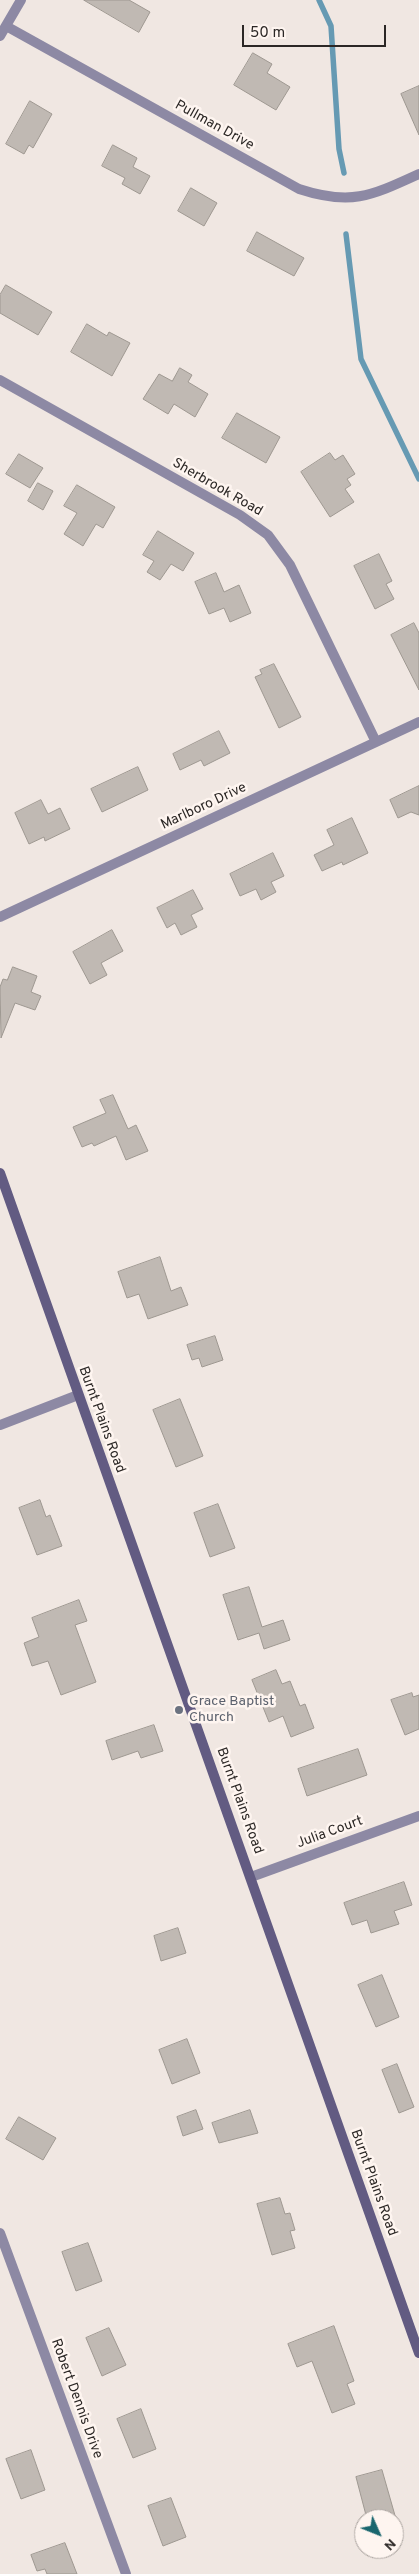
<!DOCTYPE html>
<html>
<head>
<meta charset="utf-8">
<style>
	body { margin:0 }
	#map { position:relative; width:419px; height:2574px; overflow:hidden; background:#f0e7e2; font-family:Overpass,sans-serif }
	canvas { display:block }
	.north { position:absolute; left:354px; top:2509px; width:50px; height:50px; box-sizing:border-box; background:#fef5f0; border:1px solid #aaa39f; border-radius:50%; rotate:134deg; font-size:14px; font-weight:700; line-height:20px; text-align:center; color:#2b2725 }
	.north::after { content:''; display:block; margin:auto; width:18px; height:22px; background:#19666e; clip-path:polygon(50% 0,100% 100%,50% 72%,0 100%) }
	.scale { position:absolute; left:242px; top:25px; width:144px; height:22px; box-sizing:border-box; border:2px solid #2b2725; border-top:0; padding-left:6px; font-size:15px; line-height:18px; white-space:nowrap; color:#2b2725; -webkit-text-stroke:4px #fef5f0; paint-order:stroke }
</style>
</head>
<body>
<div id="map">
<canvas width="419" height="2574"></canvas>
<div class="north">N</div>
<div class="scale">50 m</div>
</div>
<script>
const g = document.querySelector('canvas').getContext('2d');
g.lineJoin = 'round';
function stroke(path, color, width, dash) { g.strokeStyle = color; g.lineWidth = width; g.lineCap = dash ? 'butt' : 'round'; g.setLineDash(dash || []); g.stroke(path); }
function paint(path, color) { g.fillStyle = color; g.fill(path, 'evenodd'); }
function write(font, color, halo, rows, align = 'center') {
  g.font = font + ' Overpass,sans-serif'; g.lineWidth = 5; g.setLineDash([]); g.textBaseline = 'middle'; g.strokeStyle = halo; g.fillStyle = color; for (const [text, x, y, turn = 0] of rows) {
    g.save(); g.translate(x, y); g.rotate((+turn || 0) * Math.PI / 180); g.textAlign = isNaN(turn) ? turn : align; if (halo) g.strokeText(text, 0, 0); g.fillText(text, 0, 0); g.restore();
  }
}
const stream = new Path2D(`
	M 319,0 L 331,26 L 339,149 L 344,173
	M 346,234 L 361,359 L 419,479`);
const building = new Path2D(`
	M 84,0 L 129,0 L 150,12 L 139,32 Z
	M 253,53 L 272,64 L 267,73 L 290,87 L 276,110 L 234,85 Z
	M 419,86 L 419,135 L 401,94 Z
	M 30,101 L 52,114 L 33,148 L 29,145 L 24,154 L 6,144 Z
	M 113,145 L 137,158 L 133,167 L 150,176 L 140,194 L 122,184 L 125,178 L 102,166 Z
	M 191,188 L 217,203 L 204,226 L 178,211 Z
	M 257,232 L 304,258 L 294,276 L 247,251 Z
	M 6,285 L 52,312 L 38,335 L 0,313 L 0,295 Z
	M 87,324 L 107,336 L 109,332 L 130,343 L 112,376 L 71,352 Z
	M 180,368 L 192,375 L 188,382 L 208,394 L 195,417 L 174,404 L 168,414 L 143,399 L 159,374 L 172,381 Z
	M 237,413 L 280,437 L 266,463 L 222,438 Z
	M 330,453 L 335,460 L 343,455 L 355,474 L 347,479 L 351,485 L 345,489 L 354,502 L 330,517 L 301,472 Z
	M 19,454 L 43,468 L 30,488 L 6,474 Z
	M 38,483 L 53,491 L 43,510 L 28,501 Z
	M 77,485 L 115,507 L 103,528 L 96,524 L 83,546 L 64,534 L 77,513 L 64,506 Z
	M 158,531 L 194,553 L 183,571 L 171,564 L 160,580 L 147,572 L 154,561 L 143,555 Z
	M 379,554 L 392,581 L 386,584 L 394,599 L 375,609 L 354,566 Z
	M 216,573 L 224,592 L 239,585 L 251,613 L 230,622 L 224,608 L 209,614 L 195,582 Z
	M 414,623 L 419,633 L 419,690 L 391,635 Z
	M 274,664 L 301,717 L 279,728 L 255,677 L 262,674 L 260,670 Z
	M 219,731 L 230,753 L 204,766 L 201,760 L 180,770 L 173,754 Z
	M 138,767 L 148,790 L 102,812 L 91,789 Z
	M 419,786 L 419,815 L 411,812 L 398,818 L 390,800 Z
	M 41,800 L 48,814 L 60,808 L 70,829 L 45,841 L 44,837 L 29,844 L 15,813 Z
	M 352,818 L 368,853 L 343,865 L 342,862 L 322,871 L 314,855 L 334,845 L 327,830 Z
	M 273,853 L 284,876 L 271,882 L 276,892 L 261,900 L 256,889 L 240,896 L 230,874 Z
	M 193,890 L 203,909 L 191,915 L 197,927 L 181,935 L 175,923 L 167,928 L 157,908 Z
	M 112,930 L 123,951 L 101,963 L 107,975 L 90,984 L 73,952 Z
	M 13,967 L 37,976 L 31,992 L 41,996 L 35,1010 L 15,1003 L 1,1038 L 0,987 L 3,979 L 7,980 Z
	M 113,1095 L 128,1129 L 136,1125 L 148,1151 L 126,1160 L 116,1136 L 94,1146 L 92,1143 L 82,1147 L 73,1127 L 106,1113 L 100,1100 Z
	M 160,1257 L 171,1291 L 181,1287 L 188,1305 L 148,1319 L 139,1294 L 127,1298 L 118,1272 Z
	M 215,1336 L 223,1360 L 202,1367 L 199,1358 L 192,1360 L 187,1345 Z
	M 180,1399 L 203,1456 L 176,1467 L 153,1410 Z
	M 40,1500 L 46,1517 L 50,1515 L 62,1546 L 37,1555 L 19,1508 Z
	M 218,1504 L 235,1548 L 210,1557 L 194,1513 Z
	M 249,1587 L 262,1627 L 283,1620 L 290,1640 L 264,1649 L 259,1633 L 238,1640 L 223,1595 Z
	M 79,1600 L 87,1621 L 75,1625 L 96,1682 L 61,1695 L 48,1661 L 32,1666 L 24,1643 L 39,1637 L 32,1618 Z
	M 276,1670 L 282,1684 L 290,1681 L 300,1706 L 305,1704 L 314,1728 L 291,1737 L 283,1716 L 269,1722 L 252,1680 Z
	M 412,1693 L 413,1697 L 419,1695 L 419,1729 L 405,1735 L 391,1700 Z
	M 154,1725 L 163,1751 L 141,1758 L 138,1751 L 112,1760 L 106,1741 Z
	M 358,1749 L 367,1775 L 307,1796 L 298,1769 Z
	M 404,1882 L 412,1905 L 394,1911 L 399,1924 L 371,1933 L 367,1920 L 352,1925 L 344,1903 Z
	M 178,1928 L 186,1953 L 161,1961 L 154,1936 Z
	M 382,1975 L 399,2017 L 376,2027 L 358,1985 Z
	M 187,2039 L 200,2073 L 172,2084 L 159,2050 Z
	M 397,2064 L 414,2107 L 399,2113 L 382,2070 Z
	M 196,2110 L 203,2129 L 183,2136 L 177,2117 Z
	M 250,2110 L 258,2133 L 219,2143 L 212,2123 Z
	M 19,2117 L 56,2138 L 43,2160 L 6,2139 Z
	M 280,2198 L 285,2214 L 290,2213 L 295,2230 L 290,2231 L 295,2248 L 272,2255 L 257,2204 Z
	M 88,2243 L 102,2281 L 76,2291 L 62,2252 Z
	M 334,2326 L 354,2381 L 347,2384 L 355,2404 L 332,2413 L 312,2361 L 297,2367 L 288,2344 Z
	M 109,2328 L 126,2365 L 102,2376 L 86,2338 Z
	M 141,2409 L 156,2449 L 133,2458 L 117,2419 Z
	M 31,2450 L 45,2490 L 21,2499 L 6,2459 Z
	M 382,2470 L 396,2519 L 367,2519 L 356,2477 Z
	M 171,2498 L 186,2537 L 163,2546 L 148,2506 Z
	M 65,2543 L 77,2574 L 47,2574 L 45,2569 L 37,2571 L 31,2555 Z`);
const minor = new Path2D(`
	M 6,26 L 299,189 C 351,206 371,196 419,174
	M 0,36 L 21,0
	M 0,380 L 240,515 L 268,535 L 290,565 L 376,742
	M 0,917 L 419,722
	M 0,1425 L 78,1395
	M 251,1877 L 419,1816
	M 0,2233 L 126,2574`);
const secondary = new Path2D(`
	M 0,1173 L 419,2353`);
const markers = [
	[179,1710,5,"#6b7280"]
];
const streetNames = [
	["Pullman Drive",214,126,29],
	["Sherbrook Road",217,488,30],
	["Marlboro Drive",204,807,-25],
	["Burnt Plains Road",101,1420,70],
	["Burnt Plains Road",239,1801,70],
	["Julia Court",330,1833,-20],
	["Burnt Plains Road",373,2183,70],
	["Robert Dennis Drive",76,2399,70]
];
const worshipNames = [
	["Grace Baptist",189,1702],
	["Church",189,1718]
];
stroke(stream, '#669ab3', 5.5);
paint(building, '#c0b9b3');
stroke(building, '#9e9891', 1);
stroke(minor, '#8d89a4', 10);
stroke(secondary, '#625b82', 10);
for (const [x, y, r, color] of markers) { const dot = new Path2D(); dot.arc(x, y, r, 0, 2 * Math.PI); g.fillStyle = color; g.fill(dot); stroke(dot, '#fef5f0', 2); }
write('14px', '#2b2725', '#fef5f0', streetNames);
write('14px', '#5b616d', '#fef5f0', worshipNames, 'left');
</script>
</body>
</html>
